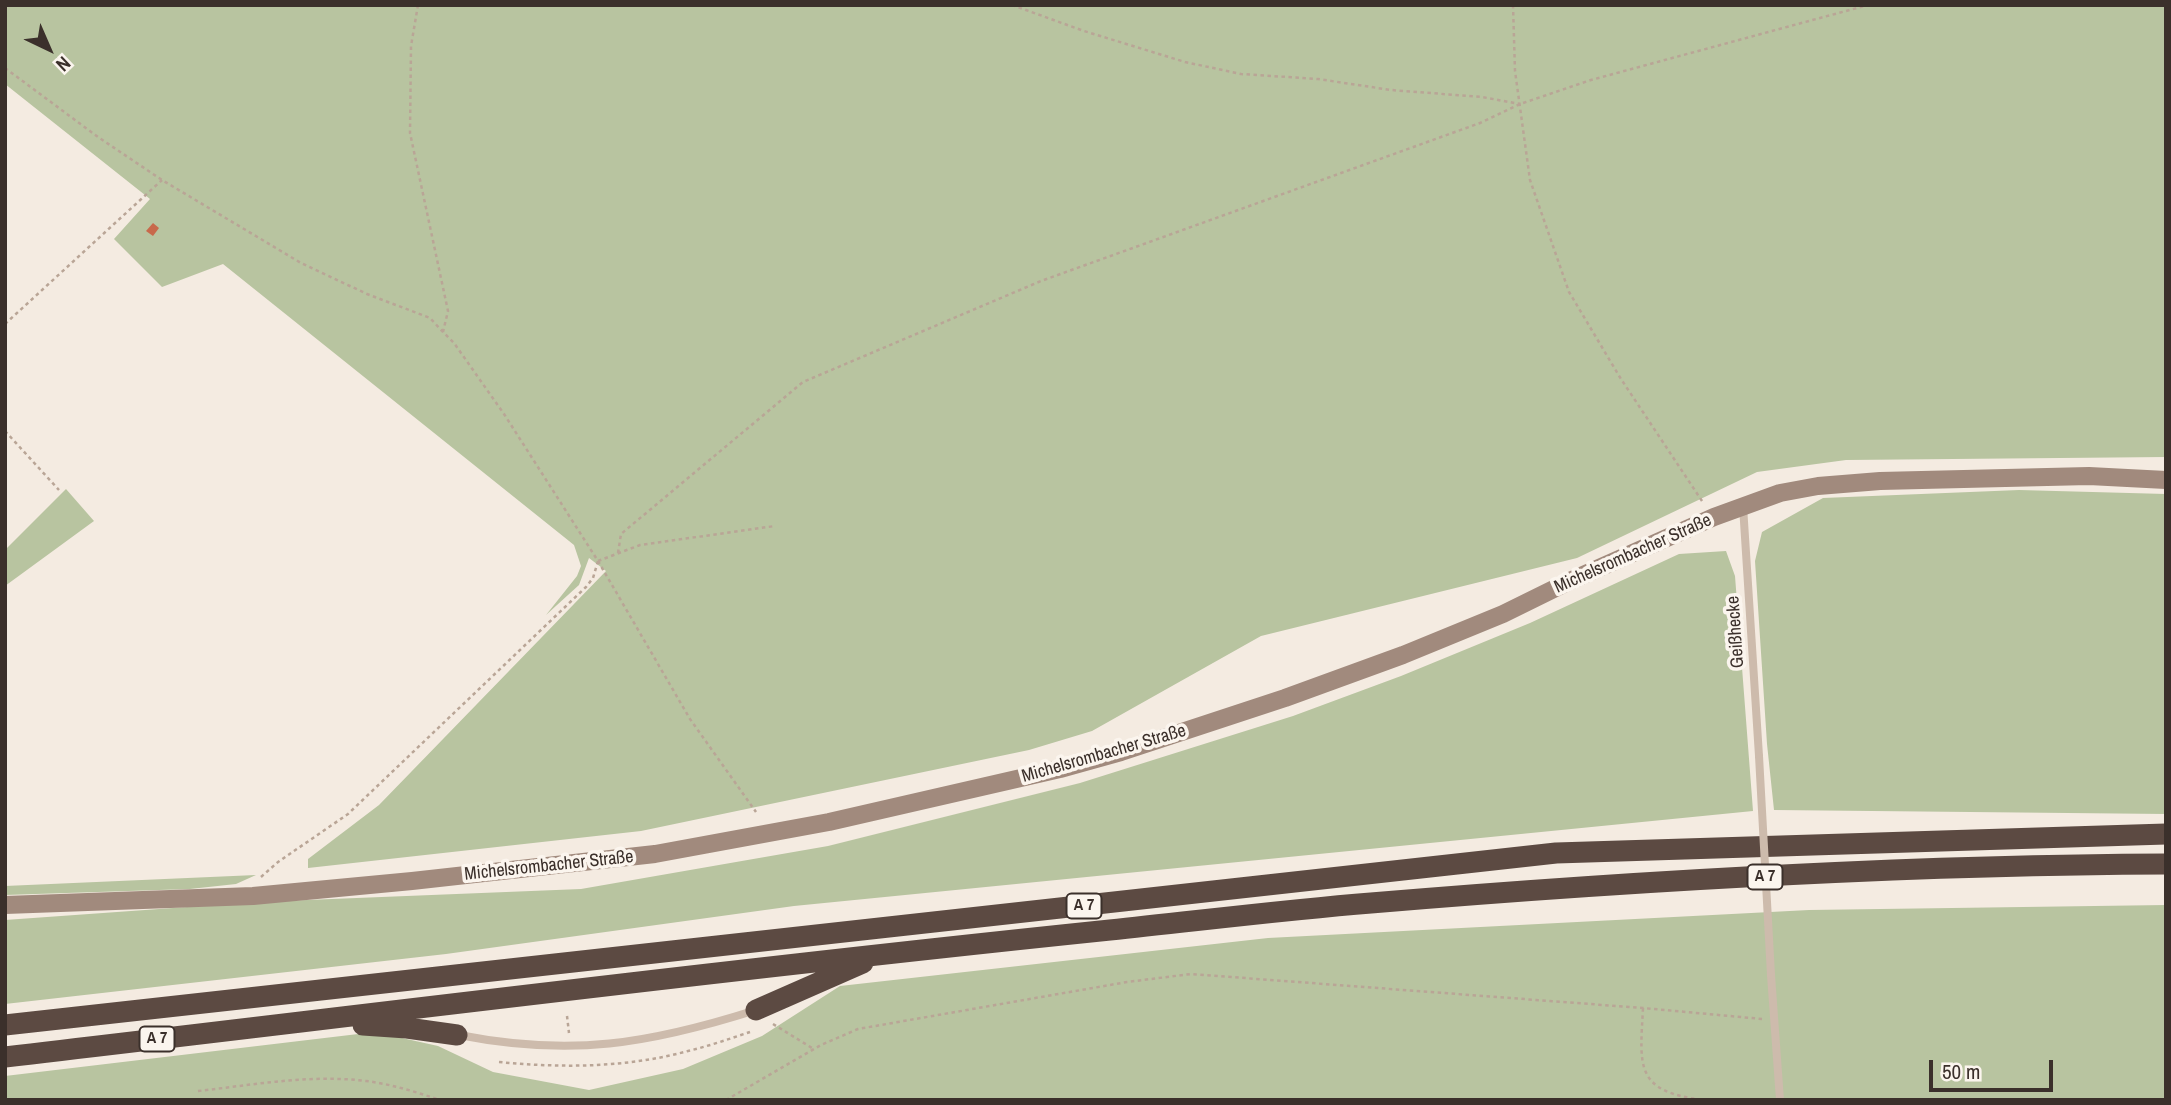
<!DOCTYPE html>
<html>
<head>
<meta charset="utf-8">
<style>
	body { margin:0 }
	#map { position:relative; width:2171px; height:1105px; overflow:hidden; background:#f4ebe1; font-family:"Archivo Narrow",sans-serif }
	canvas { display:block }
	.frame { position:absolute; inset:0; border:7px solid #3b302b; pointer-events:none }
	.north { position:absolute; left:14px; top:14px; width:70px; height:70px; -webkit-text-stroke:5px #fbf5ee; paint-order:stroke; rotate:136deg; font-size:19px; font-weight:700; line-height:28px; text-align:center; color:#3b302b }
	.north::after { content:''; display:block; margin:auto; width:24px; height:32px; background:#3b302b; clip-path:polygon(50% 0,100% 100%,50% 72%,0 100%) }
	.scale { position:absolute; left:1929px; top:1060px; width:124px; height:32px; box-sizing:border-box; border:4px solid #3b302b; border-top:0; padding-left:9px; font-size:21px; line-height:24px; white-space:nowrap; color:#3b302b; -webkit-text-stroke:5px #fbf5ee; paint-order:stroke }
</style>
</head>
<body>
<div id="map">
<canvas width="2171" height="1105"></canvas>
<div class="frame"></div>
<div class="north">N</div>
<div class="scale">50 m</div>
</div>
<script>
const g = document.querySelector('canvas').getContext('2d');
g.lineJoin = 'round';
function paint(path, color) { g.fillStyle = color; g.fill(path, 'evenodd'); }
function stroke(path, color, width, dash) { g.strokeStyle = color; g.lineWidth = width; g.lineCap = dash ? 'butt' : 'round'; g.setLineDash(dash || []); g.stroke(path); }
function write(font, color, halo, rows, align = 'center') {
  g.font = font + ' "Archivo Narrow",sans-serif'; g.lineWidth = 7; g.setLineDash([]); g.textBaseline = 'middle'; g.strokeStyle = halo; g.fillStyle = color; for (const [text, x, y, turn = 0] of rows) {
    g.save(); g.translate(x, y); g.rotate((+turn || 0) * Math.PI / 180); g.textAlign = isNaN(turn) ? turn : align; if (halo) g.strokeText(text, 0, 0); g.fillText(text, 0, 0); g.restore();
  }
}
const green = new Path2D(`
	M 5,5 L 2166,5 L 2166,457 L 1846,460 L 1757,472 L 1577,558 L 1261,636 L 1092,731 L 1029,750 L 641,831 L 308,868 L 308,859 L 379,805 L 606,571 L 589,558 L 579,585 L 546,615 L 577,576 L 581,566 L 574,545 L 223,264 L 162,287 L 114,239 L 150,199 L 5,84 Z
	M 66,489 L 94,521 L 5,586 L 5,550 Z
	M 2019,490 L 2166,494 L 2166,814 L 1774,810 L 1767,744 L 1755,561 L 1762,532 L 1823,498 Z
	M 1726,551 L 1735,576 L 1753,811 L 794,906 L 446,954 L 5,1004 L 5,920 L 257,902 L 581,889 L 828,846 L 1080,783 L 1293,716 L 1401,676 L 1530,623 L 1679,554 Z
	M 256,875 L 236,884 L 190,889 L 5,895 L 5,886 Z
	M 2166,905 L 2166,1100 L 5,1100 L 5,1076 L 375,1032 L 438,1046 L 493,1072 L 589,1090 L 683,1069 L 762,1036 L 840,986 L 1268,938 L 1809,910 Z`);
const building = new Path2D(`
	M 153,223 L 159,228 L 153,236 L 146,231 Z`);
const path = new Path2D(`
	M 418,5 L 411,46 L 410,133 L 448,311 L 443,332 L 454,343 L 504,414 L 598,561 L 690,719 L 756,812
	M 1012,5 L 1084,31 L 1185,62 L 1241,74 L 1318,79 L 1391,90 L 1482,97 L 1520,104
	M 1513,5 L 1515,71 L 1530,180 L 1569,292 L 1621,379 L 1704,504
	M 5,68 L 98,137 L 162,180 L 301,263 L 367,294 L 430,318 L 443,332
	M 5,324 L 162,180
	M 5,431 L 59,490
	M 618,553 L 621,534 L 803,382 L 1041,281 L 1480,123 L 1520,104 L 1591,80 L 1868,5
	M 598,561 L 640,545 L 775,526
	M 261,877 L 278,862 L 348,814 L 586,587 L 593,578 L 598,561
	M 1643,1008 C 1640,1066 1634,1092 1704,1100
	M 567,1016 L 569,1033
	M 773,1024 L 812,1048
	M 499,1062 C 562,1068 626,1068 688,1051 C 709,1046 729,1039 750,1032
	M 198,1091 C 253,1085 310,1074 366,1081 C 391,1084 416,1092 440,1100
	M 726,1100 L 821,1045 L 858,1029 L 1127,982 L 1191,974 L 1643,1008 L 1762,1019`);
const lane = new Path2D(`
	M 1743,506 L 1759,756
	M 1771,975 L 1780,1100
	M 459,1035 C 571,1057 649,1044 756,1010`);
const secondary = new Path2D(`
	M 5,905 L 253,896 L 412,881 L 655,854 L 829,822 L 1060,769 L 1121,752 L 1285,698 L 1403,655 L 1503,614 L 1572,580 L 1714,517 L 1780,493 L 1818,486 L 1880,481 L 2089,476 L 2166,480`);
const highway = new Path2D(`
	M 756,1010 L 863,963
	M 5,1025 L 1556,853 L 2166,834
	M 363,1025 L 407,1028 L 457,1035
	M 5,1057 C 373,1014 741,968 1110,930 C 1197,921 1284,910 1371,903 C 1634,881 1901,865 2166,864`);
const laneBridge = new Path2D(`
	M 1759,756 L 1771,975`);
const shields = [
	[1765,877,35],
	[1084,906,35],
	[157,1039,35]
];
const shieldNames = [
	["A 7",1765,877],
	["A 7",1084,906],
	["A 7",157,1039]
];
const streetNames = [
	["Michelsrombacher Straße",1633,554,-24],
	["Geißhecke",1736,632,-94],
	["Michelsrombacher Straße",1104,754,-16],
	["Michelsrombacher Straße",549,866,-6]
];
paint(green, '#b8c4a0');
paint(building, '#c8694b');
stroke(path, '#b9a596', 2.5, [3.5, 3.5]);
stroke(lane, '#cdbbac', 8);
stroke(secondary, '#a18a7d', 18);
stroke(highway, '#5c4a42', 21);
stroke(laneBridge, '#cdbbac', 8);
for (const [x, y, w] of shields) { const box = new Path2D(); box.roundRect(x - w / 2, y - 12.5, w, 25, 5); g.fillStyle = '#fbf5ee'; g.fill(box); stroke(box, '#3b302b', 2); }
write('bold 16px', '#3b302b', null, shieldNames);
write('18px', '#3b302b', '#fbf5ee', streetNames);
</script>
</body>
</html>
